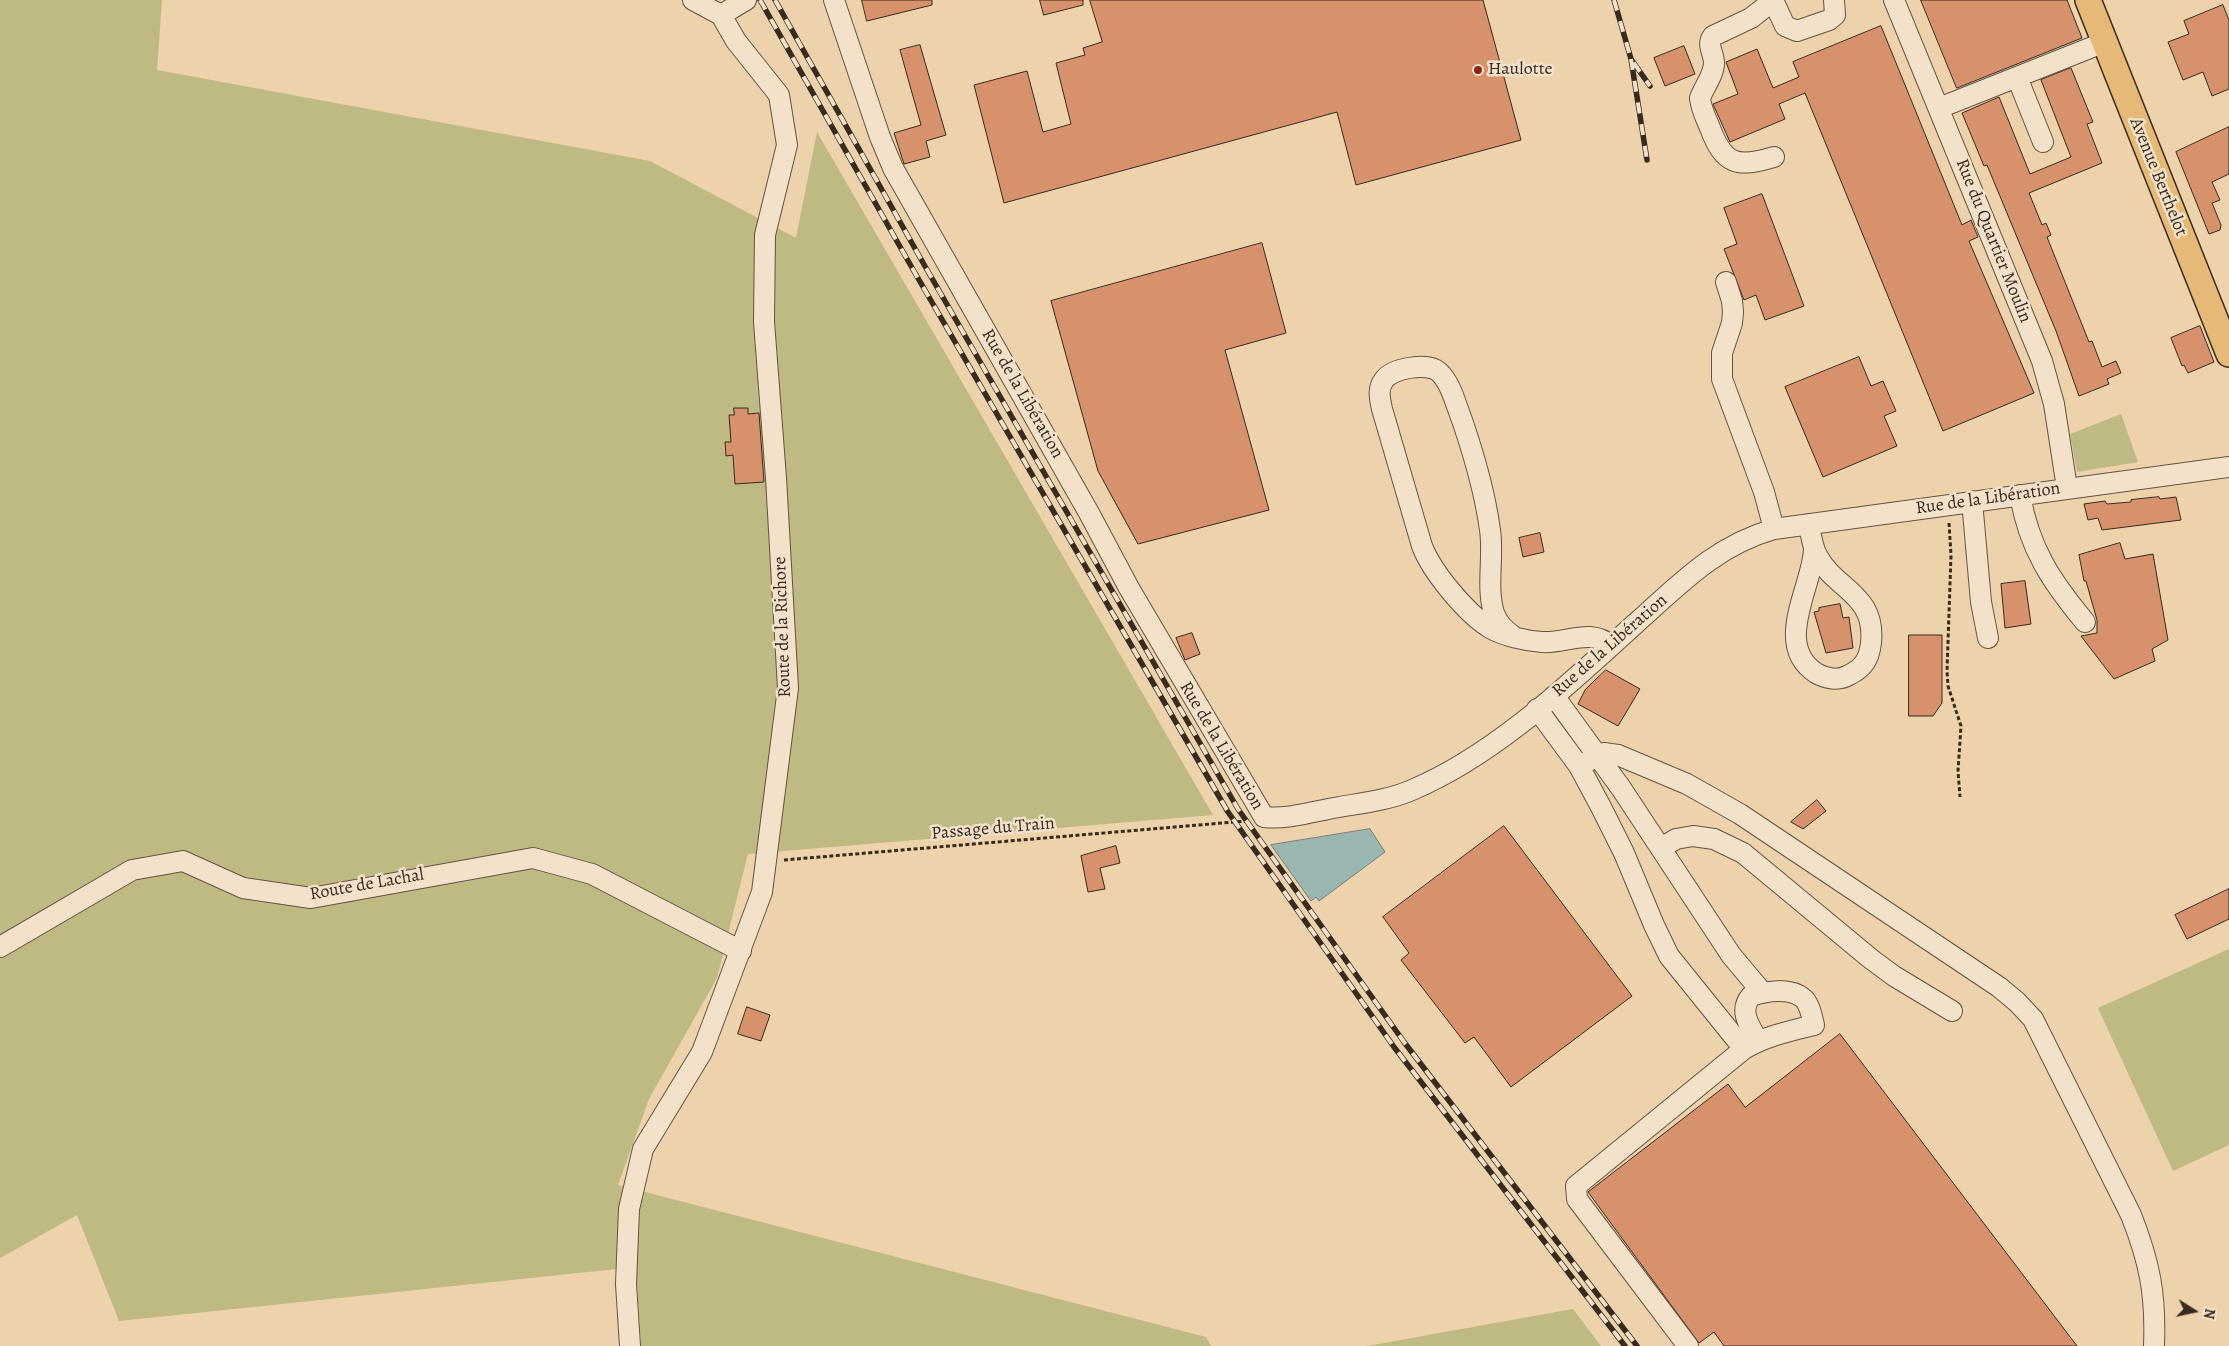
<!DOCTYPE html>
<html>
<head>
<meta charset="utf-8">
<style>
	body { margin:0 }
	#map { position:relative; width:2229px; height:1346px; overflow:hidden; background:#edd2ac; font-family:Alegreya,serif }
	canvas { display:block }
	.north { position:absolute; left:2169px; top:1286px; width:50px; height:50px; -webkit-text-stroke:4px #f3e2c9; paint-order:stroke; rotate:100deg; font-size:14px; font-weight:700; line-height:20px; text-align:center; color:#382a1d }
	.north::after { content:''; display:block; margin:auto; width:18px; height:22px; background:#382a1d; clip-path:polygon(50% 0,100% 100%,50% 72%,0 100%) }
</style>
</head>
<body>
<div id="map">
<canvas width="2229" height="1346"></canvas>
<div class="north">N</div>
</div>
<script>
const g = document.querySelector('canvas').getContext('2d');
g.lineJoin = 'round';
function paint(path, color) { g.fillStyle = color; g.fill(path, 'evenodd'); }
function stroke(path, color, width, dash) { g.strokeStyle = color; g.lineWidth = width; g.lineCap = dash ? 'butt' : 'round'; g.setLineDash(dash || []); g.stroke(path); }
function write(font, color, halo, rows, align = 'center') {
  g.font = font + ' Alegreya,serif'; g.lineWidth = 5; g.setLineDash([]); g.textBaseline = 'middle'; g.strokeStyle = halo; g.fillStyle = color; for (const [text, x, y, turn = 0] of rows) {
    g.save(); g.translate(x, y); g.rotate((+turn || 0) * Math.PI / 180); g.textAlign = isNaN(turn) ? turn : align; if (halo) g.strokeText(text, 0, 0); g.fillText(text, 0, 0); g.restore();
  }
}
const green = new Path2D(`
	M 0,0 L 162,0 L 157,70 L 650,161 L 796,238 L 817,132 L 1213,815 L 748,854 L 717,978 L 649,1099 L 618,1185 L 1206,1337 L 1211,1346 L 641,1346 L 636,1267 L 119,1321 L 77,1215 L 0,1258 Z
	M 2121,414 L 2138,462 L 2077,472 L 2070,434 Z
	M 2229,949 L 2229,1145 L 2173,1171 L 2098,1008 Z
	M 1573,1309 L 1601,1346 L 1367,1346 Z`);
const water = new Path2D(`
	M 1370,829 L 1385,852 L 1319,901 L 1316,897 L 1311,901 L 1271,845 Z`);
const building = new Path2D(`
	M 862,0 L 932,0 L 932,5 L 867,21 Z
	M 1040,0 L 1083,0 L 1083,5 L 1044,15 Z
	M 1090,0 L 1483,0 L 1521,140 L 1356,185 L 1337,112 L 1004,203 L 974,85 L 1027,71 L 1043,132 L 1071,124 L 1056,63 L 1085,55 L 1083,48 L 1102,42 Z
	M 1921,0 L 2067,0 L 2082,38 L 1957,88 Z
	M 2223,5 L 2229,20 L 2229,89 L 2212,96 L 2203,72 L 2183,80 L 2168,42 L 2189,34 L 2184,21 Z
	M 1881,26 L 1962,225 L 1971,220 L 1978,237 L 1969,241 L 2034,393 L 1943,431 L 1805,93 L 1779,104 L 1785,119 L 1730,142 L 1713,104 L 1738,94 L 1726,62 L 1757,49 L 1773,88 L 1799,77 L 1793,62 Z
	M 920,45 L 946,135 L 926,141 L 930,157 L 904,164 L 894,133 L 921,125 L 900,50 Z
	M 1684,46 L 1695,74 L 1665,86 L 1654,58 Z
	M 2071,68 L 2093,122 L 2087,124 L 2102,163 L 2029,193 L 2042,225 L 2046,223 L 2051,235 L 2047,237 L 2089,342 L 2092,341 L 2102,367 L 2116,361 L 2121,373 L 2107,379 L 2109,384 L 2079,396 L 2056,331 L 1987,165 L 1984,166 L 1962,113 L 1999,97 L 2030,174 L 2071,157 L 2041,80 Z
	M 2229,127 L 2229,174 L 2212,182 L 2220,200 L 2212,203 L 2221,225 L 2220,230 L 2209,234 L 2176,152 Z
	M 1762,194 L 1804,306 L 1765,320 L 1756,295 L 1744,300 L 1724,249 L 1737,244 L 1724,208 Z
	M 1262,243 L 1286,333 L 1225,350 L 1269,510 L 1138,544 L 1098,471 L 1051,301 Z
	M 2200,326 L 2214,362 L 2188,373 L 2184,365 L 2182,366 L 2171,338 Z
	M 1859,357 L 1871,386 L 1883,381 L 1896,411 L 1884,416 L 1897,446 L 1823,477 L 1785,387 Z
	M 734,408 L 748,408 L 748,414 L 759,413 L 764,482 L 735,484 L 733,455 L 726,456 L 725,442 L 731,442 L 729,415 L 734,415 Z
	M 2159,497 L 2160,499 L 2176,497 L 2181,520 L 2102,530 L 2098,518 L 2088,520 L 2084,504 L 2105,501 L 2107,504 L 2131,502 L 2131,500 Z
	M 1540,533 L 1544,552 L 1523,557 L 1519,538 Z
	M 2120,543 L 2125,559 L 2153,554 L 2168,640 L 2152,649 L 2155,661 L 2114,679 L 2081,636 L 2097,633 L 2097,620 L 2086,581 L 2084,581 L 2079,555 Z
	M 2025,581 L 2031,624 L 2005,628 L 2001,584 Z
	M 1840,604 L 1843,618 L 1849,617 L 1853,648 L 1826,653 L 1814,612 L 1819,611 L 1819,608 Z
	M 1192,633 L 1200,654 L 1185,660 L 1176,638 Z
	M 1909,635 L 1942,635 L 1942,703 L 1933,716 L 1909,716 Z
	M 1606,670 L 1640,689 L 1618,726 L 1578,704 L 1585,690 Z
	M 1817,800 L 1826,811 L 1803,829 L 1791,822 Z
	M 1504,826 L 1632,996 L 1511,1087 L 1474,1037 L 1465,1043 L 1401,960 L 1409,953 L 1383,917 Z
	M 1116,846 L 1120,863 L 1100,868 L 1105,889 L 1088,892 L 1081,856 Z
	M 2229,889 L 2229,919 L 2187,939 L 2175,915 Z
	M 747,1007 L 770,1015 L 761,1041 L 738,1034 Z
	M 1840,1034 L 2077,1346 L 1724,1346 L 1714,1332 L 1699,1343 L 1588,1192 L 1728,1084 L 1745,1107 Z`);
const path = new Path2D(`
	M 1949,523 L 1951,555 L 1947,671 L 1948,686 L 1961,726 L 1958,771 L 1960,797
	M 784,860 L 1246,821`);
const minor = new Path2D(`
	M 693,0 L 721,15
	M 834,0 L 880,137 L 893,168 L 1089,513 L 1129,588 L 1264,817 C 1287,820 1315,811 1339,807 C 1363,803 1389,800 1412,790 C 1495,755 1569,684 1635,624 C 1680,584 1715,546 1774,529 L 2229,467
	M 1773,0 L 1785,26 L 1797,31 L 1829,20 L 1835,15 L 1834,0
	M 1774,0 L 1751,18 L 1713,36 C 1706,45 1714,53 1714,63 C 1714,75 1704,87 1700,98 C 1701,109 1706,118 1710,128 C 1724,165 1737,168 1774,157
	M 1894,0 L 2042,361 L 2054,404 L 2067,488
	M 2017,77 L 2043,142
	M 1939,108 L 2105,42
	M 1726,282 L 1732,301 L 1733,312 L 1732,323 L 1722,353 L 1722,379 L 1764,492 L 1774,529
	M 2020,495 C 2029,548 2051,581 2085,622
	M 1972,501 L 1981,602 L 1988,638
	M 1809,524 C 1811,535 1812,547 1818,557 C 1836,590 1876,594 1871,643 C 1869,660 1863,668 1849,675 C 1839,681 1826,679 1816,673 C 1773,645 1812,587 1814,550
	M 1513,636 C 1504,629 1498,624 1494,613 C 1486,587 1494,557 1490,530 C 1485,493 1474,455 1462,420 C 1456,405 1451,383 1439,372 C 1428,362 1392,368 1384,380 C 1377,389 1380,399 1382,409 L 1422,546 C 1432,572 1466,613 1490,628 C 1504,636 1526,641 1542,642 C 1566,644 1591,627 1611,646
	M 1554,696 L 1621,788 L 1731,955 L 1762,992
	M 1537,709 L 1579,766 L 1601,807 L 1624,853 L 1654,925 L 1669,956 L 1744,1049
	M 1579,766 L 1604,753 L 1618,755 L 1687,784 L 1740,814 L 1999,987 L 2017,1002 L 2033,1019 L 2131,1215 C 2150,1263 2156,1295 2154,1346
	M 1661,848 L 1676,839 L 1693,836 L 1714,839 L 1743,853 L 1871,959 L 1894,976 L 1952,1011
	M 0,947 L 132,870 L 183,861 L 243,888 L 311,898 L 533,858 L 592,874 L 741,951
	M 630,1346 L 626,1284 L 629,1209 L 643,1149 L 702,1052 L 762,892 L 788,688 L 776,478 L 764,322 L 765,235 L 787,145 L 779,95 L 736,41 L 721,15 L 746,0
	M 1688,1346 L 1577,1199 L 1576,1186 L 1744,1049 C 1766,1036 1790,1031 1814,1025 C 1812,1017 1810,1005 1804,999 C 1791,987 1766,991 1751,996 C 1738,1011 1750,1026 1758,1041`);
const major = new Path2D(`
	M 2088,0 L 2229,354`);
const rail = new Path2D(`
	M 760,0 L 915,273 L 1228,812 L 1394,1047 L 1625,1346
	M 775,0 L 926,268 L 1238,809 L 1404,1042 L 1637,1346
	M 1614,0 L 1631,59 L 1650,86
	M 1631,59 L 1647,160`);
const markers = [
	[1478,70,5,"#8f2418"]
];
const poiNames = [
	["Haulotte",1488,70]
];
const streetNames = [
	["Avenue Berthelot",2158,177,68],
	["Rue du Quartier Moulin",1993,241,68],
	["Rue de la Libération",1022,394,60],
	["Rue de la Libération",1988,499,-8],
	["Route de la Richore",783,627,-92],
	["Rue de la Libération",1610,646,-41],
	["Rue de la Libération",1221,746,59],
	["Passage du Train",993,829,-5],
	["Route de Lachal",367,885,-10]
];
paint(green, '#bfba84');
paint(water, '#9ab6b0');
stroke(water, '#737e75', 1);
paint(building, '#d8916d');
stroke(building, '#382a1d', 1);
stroke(minor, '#655441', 22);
stroke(major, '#382a1d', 28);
stroke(path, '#382a1d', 3, [4, 2.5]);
stroke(minor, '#f3e2c9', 20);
stroke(major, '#e6b976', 25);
stroke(rail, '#382a1d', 5.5);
stroke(rail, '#f3e2c9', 4, [11]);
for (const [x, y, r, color] of markers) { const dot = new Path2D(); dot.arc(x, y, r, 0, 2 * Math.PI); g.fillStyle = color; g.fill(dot); stroke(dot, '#f3e2c9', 2); }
write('18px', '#382a1d', '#f3e2c9', poiNames, 'left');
write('18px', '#382a1d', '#f3e2c9', streetNames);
</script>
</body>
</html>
